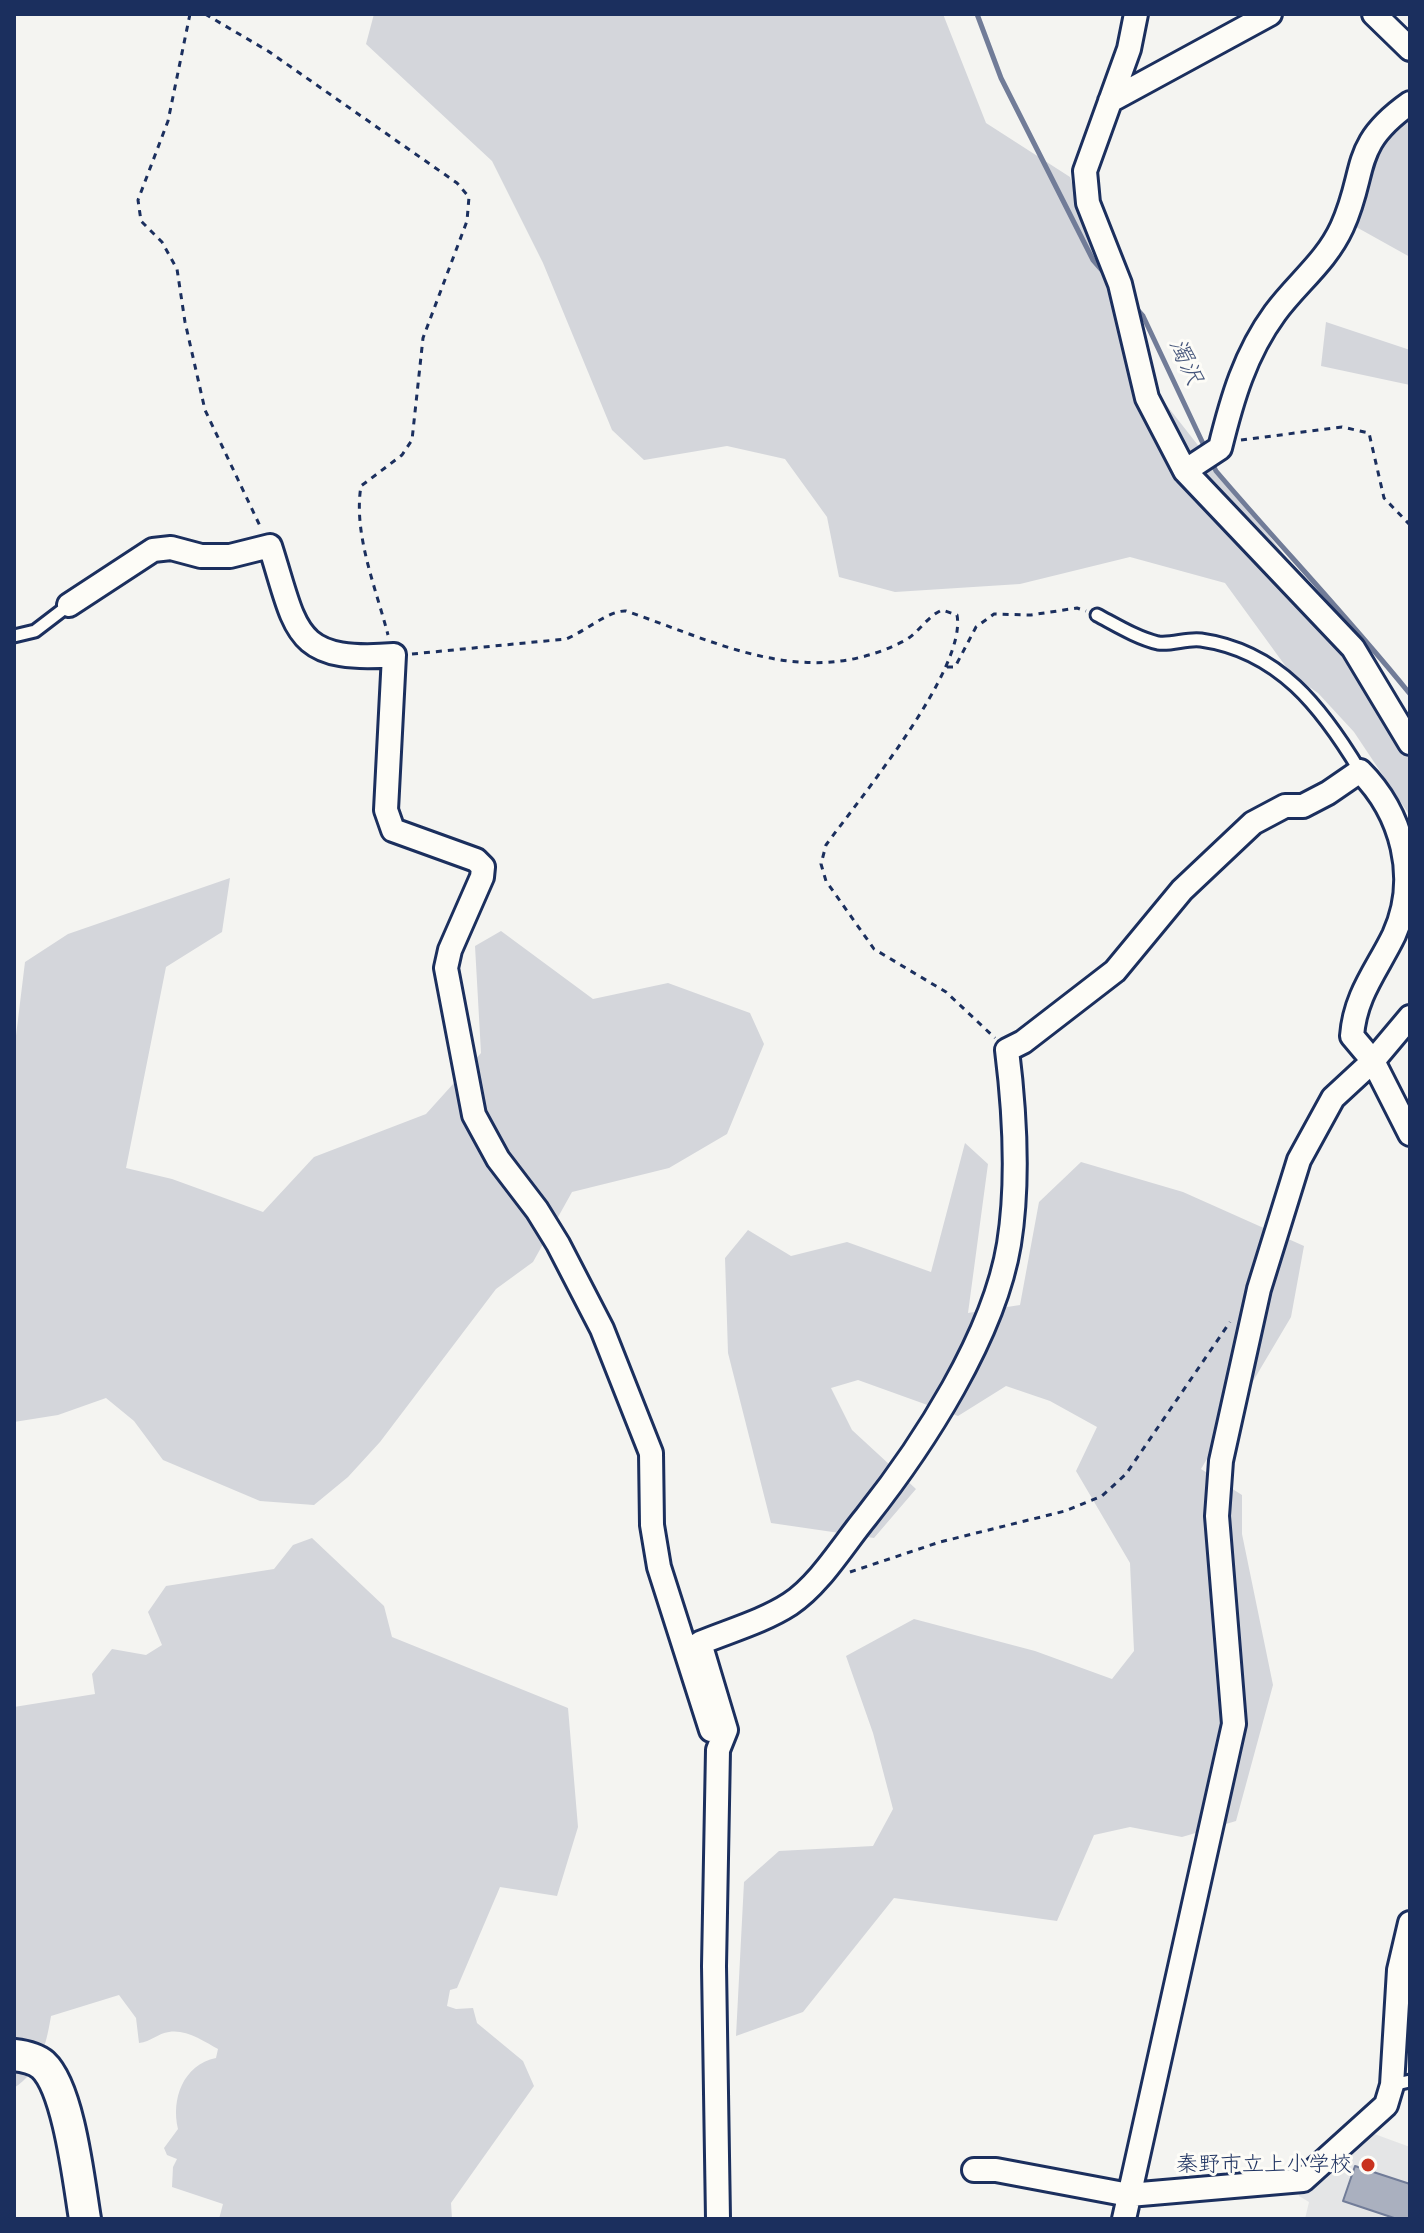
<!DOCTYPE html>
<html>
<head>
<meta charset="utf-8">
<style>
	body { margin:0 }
	#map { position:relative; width:1424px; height:2233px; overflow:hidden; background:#f4f4f1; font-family:"Shantell Sans",sans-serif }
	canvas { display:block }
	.frame { position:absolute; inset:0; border:16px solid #1b2f5e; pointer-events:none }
</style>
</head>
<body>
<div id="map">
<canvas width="1424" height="2233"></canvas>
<div class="frame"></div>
</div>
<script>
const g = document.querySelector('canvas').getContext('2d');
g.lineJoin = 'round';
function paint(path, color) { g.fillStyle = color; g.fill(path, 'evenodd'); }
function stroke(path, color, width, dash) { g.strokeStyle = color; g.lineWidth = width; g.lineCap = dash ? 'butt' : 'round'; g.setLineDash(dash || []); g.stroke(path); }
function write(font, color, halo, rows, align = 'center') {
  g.font = font + ' "Shantell Sans","Klee One",sans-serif'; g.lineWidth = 6; g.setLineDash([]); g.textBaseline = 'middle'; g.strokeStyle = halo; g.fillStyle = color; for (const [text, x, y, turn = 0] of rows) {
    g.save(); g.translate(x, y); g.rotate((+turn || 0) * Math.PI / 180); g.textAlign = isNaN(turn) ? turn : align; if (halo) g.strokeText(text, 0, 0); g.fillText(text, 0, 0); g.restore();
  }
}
const built = new Path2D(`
	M 1369,2132 L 1410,2147 L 1410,2219 L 1305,2219 L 1309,2202 L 1299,2196 L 1298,2185 Z`);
const green = new Path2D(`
	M 374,14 L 943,14 L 986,123 L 1070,177 L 1131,360 L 1410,715 L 1410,816 L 1354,732 L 1318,693 L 1292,675 L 1225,583 L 1130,557 L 1020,584 L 895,592 L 839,577 L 827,517 L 785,459 L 727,446 L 644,460 L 612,430 L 543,263 L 492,161 L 366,44 Z
	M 1410,118 L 1410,257 L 1349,223 L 1380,144 Z
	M 1326,322 L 1410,350 L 1410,385 L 1321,366 Z
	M 230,878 L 222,932 L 166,967 L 126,1168 L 172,1179 L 263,1212 L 314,1157 L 426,1114 L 481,1053 L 475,946 L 501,931 L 593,999 L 668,983 L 750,1013 L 764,1044 L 727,1134 L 669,1168 L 572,1192 L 533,1262 L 496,1289 L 380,1442 L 348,1477 L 314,1505 L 260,1501 L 163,1460 L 134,1421 L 106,1398 L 58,1415 L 14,1422 L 14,1052 L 25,962 L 68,934 Z
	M 965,1143 L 988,1164 L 968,1313 L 1020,1305 L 1039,1202 L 1081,1162 L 1183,1192 L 1304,1246 L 1291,1317 L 1201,1469 L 1242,1495 L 1242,1534 L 1273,1685 L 1236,1821 L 1182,1837 L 1130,1827 L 1094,1835 L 1057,1921 L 894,1898 L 803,2012 L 736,2036 L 744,1882 L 779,1851 L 873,1846 L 893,1809 L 873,1733 L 846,1656 L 914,1619 L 1035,1651 L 1112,1679 L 1134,1651 L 1130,1563 L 1076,1471 L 1097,1427 L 1050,1401 L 1006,1386 L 958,1416 L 858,1380 L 831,1388 L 852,1430 L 916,1489 L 874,1538 L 771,1523 L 728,1353 L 725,1258 L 748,1230 L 791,1256 L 847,1242 L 931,1272 Z
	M 312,1538 L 384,1606 L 392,1637 L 568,1708 L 578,1827 L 557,1896 L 500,1887 L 457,1988 L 450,1990 L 447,2006 L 456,2009 L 473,2008 L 477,2023 L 523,2061 L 534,2086 L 451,2203 L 452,2219 L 219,2219 L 223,2204 L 172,2187 L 173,2167 L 177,2159 L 167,2155 L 164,2148 L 178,2129 C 171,2099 183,2065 216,2058 L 218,2049 C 205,2042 186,2029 169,2032 C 158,2033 151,2042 139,2043 L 136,2018 L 119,1995 L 51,2016 C 46,2046 40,2071 14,2088 L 14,1707 L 95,1694 L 92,1674 L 112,1649 L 146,1655 L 162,1645 L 148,1612 L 166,1586 L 274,1569 L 293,1545 Z`);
const water = new Path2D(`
	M 1355,2166 L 1410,2184 L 1410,2219 L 1397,2219 L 1343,2201 Z`);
const stream = new Path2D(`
	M 977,14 L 1001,78 L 1093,260 L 1107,276
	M 1135,307 L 1143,316 L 1207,452
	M 1211,461 L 1216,471 C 1280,546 1348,617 1410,694`);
const path = new Path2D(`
	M 190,14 L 168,121 L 138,200 L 141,221 L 162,242 L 177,269 L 185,322 L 205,410 L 260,526
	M 205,14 L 268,51 L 457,183 L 469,197 L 467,221 L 423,338 L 412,440 L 402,455 L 361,486 C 353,534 376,588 388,635
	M 1241,440 L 1342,427 L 1369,433 L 1384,498 L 1410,525
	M 412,654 L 566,639 C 586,631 609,610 626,611 C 720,643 806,691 904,641 C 919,633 926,617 942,610 L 957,615 C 967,669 860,798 826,845 L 821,864 L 826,881 L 874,949 L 946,992 L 995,1038
	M 947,667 L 955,667 L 976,627 L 994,614 L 1031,615 L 1077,608 L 1086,611
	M 850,1572 L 940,1542 L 1065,1511 L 1102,1496 L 1126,1474 L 1230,1322`);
const lane = new Path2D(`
	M 1097,615 C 1116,625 1137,638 1158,643 C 1172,645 1187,638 1201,640 C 1279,651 1322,708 1360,771
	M 14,636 L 35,631 L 69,605
	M 1392,2085 L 1410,2081`);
const street = new Path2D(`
	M 1136,14 L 1129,49 L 1085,171 L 1088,203 L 1120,284 L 1147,398 L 1185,471 L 1353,648 L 1410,743
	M 1374,14 L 1410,49
	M 1110,101 L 1270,14
	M 1185,471 L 1220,448 C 1232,399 1245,354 1275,313 C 1297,283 1326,262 1342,227 C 1368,170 1349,146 1410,103
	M 69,605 L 153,550 L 171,548 L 201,556 L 230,556 L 270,546 C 297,630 292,663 394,655 L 386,810 L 393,830 L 476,860 L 483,867 L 482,877 L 450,950 L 446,968 L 474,1115 L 498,1159 L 537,1210 L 558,1244 L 602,1329 L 651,1453 L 652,1525 L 659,1567 L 711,1730
	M 974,2170 L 996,2170 L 1129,2195 L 1303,2180 L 1386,2105 L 1392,2085 L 1399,1970 L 1410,1923
	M 718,2219 L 714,1966 L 718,1750 L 726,1730 L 700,1643 C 729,1631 764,1621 790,1604 C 820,1584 843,1545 866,1517 C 923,1445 994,1336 1009,1244 C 1019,1181 1015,1114 1007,1050 L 1023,1042 L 1115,971 L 1182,890 L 1253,823 L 1285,806 L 1303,806 L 1328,793 L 1360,771 C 1402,813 1420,878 1394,935 C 1377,970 1355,995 1352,1036 L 1373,1061 L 1410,1134
	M 1124,2219 L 1234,1724 L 1217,1516 L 1221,1461 L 1259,1289 L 1299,1160 L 1333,1098 L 1373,1061 L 1410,1017`);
const secondary = new Path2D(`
	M 14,2055 C 23,2056 36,2059 43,2065 C 69,2089 79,2183 85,2219`);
const markers = [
	[1368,2165,8,"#c8321e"]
];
const poiNames = [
	["秦野市立上小学校",1352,2165]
];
const waterNames = [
	["濁沢",1185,362,65]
];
paint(built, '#e4e5e6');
paint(green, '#d4d6db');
paint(water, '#aab0bf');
stroke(water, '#717c98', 2);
stroke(stream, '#717c98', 5);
stroke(lane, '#1b2f5e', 17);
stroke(street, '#1b2f5e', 28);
stroke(secondary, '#1b2f5e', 36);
stroke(path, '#1b2f5e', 3, [6, 6]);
stroke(lane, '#fdfcf7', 11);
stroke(street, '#fdfcf7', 22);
stroke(secondary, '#fdfcf7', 30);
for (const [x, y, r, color] of markers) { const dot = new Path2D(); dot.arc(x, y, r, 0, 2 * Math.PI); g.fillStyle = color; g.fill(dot); stroke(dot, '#fdfcf7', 3); }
write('22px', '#1b2f5e', '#fdfcf7', poiNames, 'right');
write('italic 24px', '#46567b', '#fdfcf7', waterNames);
</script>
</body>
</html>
